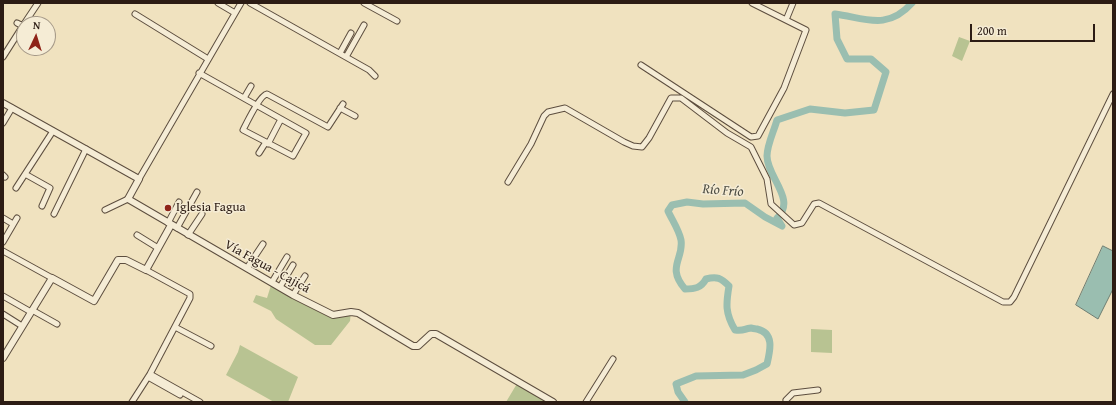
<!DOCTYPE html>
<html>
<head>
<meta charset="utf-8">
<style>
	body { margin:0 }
	#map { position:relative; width:1116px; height:405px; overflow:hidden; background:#f0e2bf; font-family:"Gentium Book Plus",serif }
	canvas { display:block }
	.frame { position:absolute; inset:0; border:4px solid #2c1c14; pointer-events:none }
	.north { position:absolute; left:16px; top:16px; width:40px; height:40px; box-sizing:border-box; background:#f5ecd5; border:1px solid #a59988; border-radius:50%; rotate:4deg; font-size:11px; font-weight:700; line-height:16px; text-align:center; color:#2c1c14 }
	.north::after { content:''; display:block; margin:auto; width:14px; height:18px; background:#8f2418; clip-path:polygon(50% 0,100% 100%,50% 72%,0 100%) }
	.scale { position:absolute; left:970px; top:24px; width:125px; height:18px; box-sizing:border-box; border:2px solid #2c1c14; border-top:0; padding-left:5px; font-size:12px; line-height:14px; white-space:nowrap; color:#2c1c14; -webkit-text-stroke:3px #f5ecd5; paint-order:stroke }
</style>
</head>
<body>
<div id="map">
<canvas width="1116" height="405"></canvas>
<div class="frame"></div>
<div class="north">N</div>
<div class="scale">200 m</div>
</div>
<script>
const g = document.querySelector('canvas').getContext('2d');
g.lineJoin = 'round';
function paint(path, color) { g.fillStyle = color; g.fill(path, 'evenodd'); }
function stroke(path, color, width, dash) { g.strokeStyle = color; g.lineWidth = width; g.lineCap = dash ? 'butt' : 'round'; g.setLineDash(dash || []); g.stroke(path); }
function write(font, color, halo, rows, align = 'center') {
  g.font = font + ' "Gentium Book Plus",serif'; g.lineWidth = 3; g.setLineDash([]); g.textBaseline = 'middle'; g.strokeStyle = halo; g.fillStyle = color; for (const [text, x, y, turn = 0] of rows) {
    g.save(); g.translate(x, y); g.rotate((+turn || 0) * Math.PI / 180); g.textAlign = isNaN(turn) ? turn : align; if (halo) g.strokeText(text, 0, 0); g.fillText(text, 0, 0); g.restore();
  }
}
const green = new Path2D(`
	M 959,37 L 970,41 L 962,61 L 952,56 Z
	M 272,282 L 333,315 L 351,312 L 350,321 L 331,345 L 315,345 L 276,319 L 271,311 L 253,302 L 256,295 L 267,298 Z
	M 811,329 L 832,330 L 832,353 L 811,352 Z
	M 240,345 L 298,377 L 288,402 L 274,402 L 226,375 L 238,352 Z
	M 518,382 L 553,402 L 506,402 Z`);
const water = new Path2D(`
	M 1103,246 L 1113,251 L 1113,289 L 1098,319 L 1076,305 Z`);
const river = new Path2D(`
	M 685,402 L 678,392 L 676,384 L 696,376 L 743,375 L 756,370 L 767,364 C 770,351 775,333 757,329 C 756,329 751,328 751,328 C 743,329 745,331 735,330 C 725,313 726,304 729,286 C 721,278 717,276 706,279 C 701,288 695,289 685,289 C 666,267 684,259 681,240 C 679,230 672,220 668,211 L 672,205 L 687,202 L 703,204 L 745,203 L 765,217 L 782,226 L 777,218 C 797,200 767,177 767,156 C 767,145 774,131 777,120 L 810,109 L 845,113 L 874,110 L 886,72 L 871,59 L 847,59 L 837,39 L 835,14 C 865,18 887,31 912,3`);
const minor = new Path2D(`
	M 218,3 L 235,13
	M 250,3 L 369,70 L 375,76
	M 364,3 L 397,21
	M 135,14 L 208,59
	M 786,20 L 793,3
	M 17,23 L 23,26
	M 24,24 L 38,3
	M 340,53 L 351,33
	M 3,57 L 24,24
	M 346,57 L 364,25
	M 641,65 L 751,137 L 758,136 L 784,88 L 806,30 L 752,3
	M 199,73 L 306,133 L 293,156 L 243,130 C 247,122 260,95 267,94 L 328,127 L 343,104
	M 244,98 L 251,86
	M 340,108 L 355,116
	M 3,123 L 12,108
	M 268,144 L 281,119
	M 259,153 L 266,142
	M 25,174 L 50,188 L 42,206
	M 3,175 L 5,177
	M 139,179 L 241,3
	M 508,182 L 531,144 L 544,116 L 548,112 L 565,108 L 624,142 L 633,146 L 642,147 L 649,138 L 671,98 L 681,98 L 727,133 L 751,147 L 767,179 L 771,204 L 794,225 L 802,223 L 814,204 L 819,203 L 1003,302 L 1010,302 L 1014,297 L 1113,94
	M 16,188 L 53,131
	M 105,210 L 128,199
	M 54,214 L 86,149
	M 3,218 L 13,224
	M 168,223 L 179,202
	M 177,228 L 197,192
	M 137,235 L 158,248
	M 188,235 L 202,214
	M 3,242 L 17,218
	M 3,251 L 52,278
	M 247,268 L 263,244
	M 272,282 L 287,257
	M 280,287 L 293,265
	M 293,295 L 305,276
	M 3,296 L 31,312
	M 32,310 L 57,324
	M 3,314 L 22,326
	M 175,327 L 211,346
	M 150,374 L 200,402
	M 148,377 L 180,395
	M 786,400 L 793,393 L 818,390
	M 132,402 L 150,374 L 190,298 L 190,294 L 146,270
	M 586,402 L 613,359`);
const tertiary = new Path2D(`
	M 3,103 L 139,179 L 128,199 L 293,295 L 333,315 L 351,312 L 358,313 L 413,346 L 418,346 L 431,334 L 436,334 L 553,402
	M 3,358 L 52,278 L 94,301 L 118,260 L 126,260 L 146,270 L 171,225`);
const markers = [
	[168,208,4,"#8f2418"]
];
const poiNames = [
	["Iglesia Fagua",176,208]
];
const streetNames = [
	["Vía Fagua - Cajicá",267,267,29]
];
const waterNames = [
	["Río Frío",723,191,4]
];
paint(green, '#b8c392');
paint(water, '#9abeb0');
stroke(water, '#6e7d72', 1);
stroke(river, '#9abeb0', 7);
stroke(minor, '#5d4e3f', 7);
stroke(tertiary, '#5d4e3f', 8);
stroke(minor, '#f5ecd5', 5);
stroke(tertiary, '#f5ecd5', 6);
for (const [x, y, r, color] of markers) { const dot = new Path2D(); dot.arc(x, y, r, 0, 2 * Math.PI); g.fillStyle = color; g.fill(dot); stroke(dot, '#f5ecd5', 1.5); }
write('13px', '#2c1c14', '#f5ecd5', poiNames, 'left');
write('13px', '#2c1c14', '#f5ecd5', streetNames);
write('italic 14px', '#4d4d43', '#f5ecd5', waterNames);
</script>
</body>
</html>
